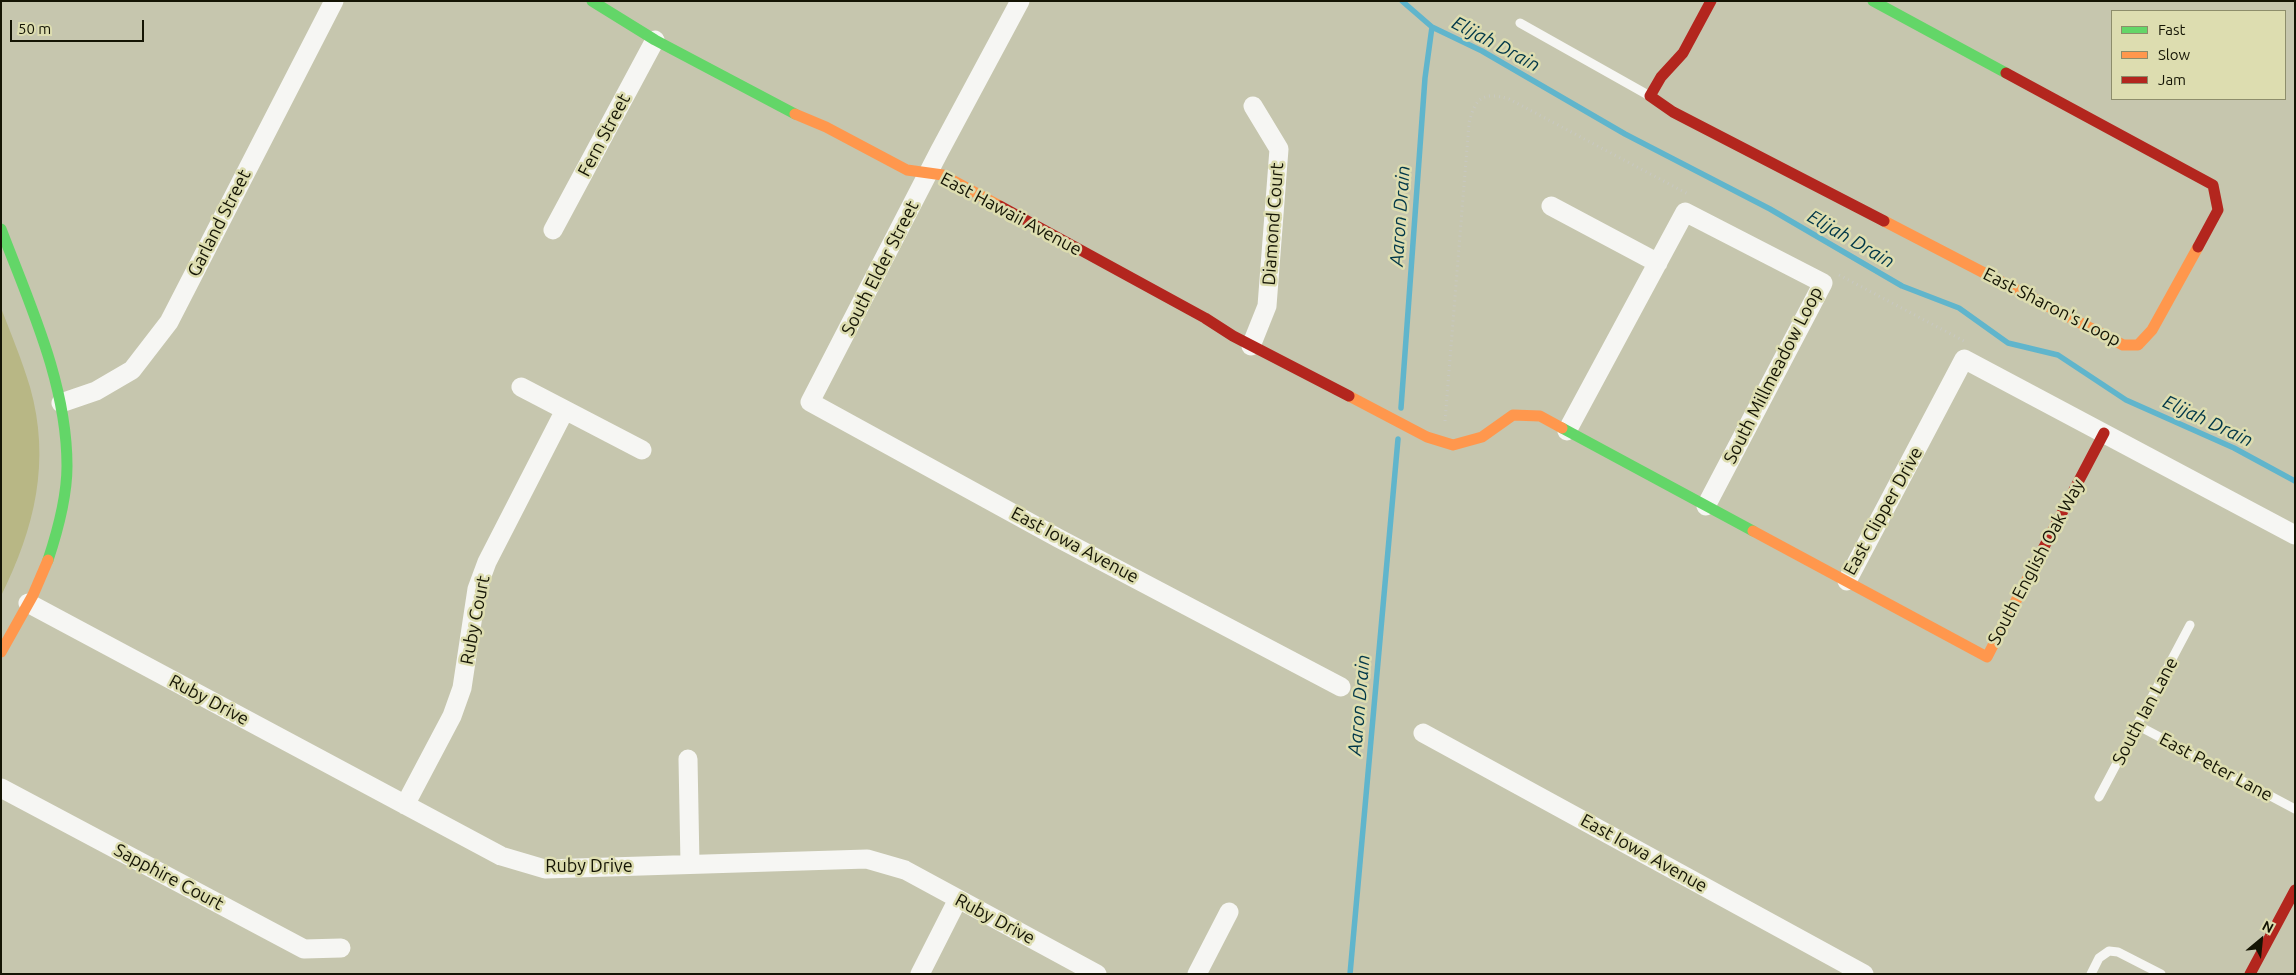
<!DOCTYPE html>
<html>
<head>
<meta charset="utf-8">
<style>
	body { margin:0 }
	#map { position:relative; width:2296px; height:975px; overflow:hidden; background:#c6c6ae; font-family:Ubuntu,sans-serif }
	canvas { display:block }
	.frame { position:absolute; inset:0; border:2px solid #141404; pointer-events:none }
	.legend { position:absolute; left:2111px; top:10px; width:175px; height:90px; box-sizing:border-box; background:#ddddb0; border:1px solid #8d8d6b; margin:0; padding:6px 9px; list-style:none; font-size:15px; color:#141404 }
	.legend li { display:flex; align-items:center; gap:10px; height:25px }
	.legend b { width:25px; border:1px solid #8d8d6b }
	.north { position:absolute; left:2236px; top:915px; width:50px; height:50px; -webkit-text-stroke:4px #ddddb0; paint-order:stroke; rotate:28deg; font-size:14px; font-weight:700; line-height:20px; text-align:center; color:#141404 }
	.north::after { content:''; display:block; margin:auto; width:18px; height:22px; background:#141404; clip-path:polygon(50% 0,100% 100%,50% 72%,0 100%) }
	.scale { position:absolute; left:10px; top:20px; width:134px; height:22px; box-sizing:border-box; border:2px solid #141404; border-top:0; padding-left:6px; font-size:15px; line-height:18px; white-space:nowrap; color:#141404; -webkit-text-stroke:4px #ddddb0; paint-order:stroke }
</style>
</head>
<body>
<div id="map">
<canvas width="2296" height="975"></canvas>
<div class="frame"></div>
<ul class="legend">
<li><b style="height:6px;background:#63d668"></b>Fast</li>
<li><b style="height:6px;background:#ff974d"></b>Slow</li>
<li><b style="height:6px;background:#b3261e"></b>Jam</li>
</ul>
<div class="north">N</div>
<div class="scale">50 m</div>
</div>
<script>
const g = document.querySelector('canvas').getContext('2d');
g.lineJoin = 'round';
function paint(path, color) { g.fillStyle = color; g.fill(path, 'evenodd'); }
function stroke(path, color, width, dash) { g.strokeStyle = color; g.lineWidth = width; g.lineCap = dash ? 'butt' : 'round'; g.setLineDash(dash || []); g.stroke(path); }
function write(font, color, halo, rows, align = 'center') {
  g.font = font + ' Ubuntu,sans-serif'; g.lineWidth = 5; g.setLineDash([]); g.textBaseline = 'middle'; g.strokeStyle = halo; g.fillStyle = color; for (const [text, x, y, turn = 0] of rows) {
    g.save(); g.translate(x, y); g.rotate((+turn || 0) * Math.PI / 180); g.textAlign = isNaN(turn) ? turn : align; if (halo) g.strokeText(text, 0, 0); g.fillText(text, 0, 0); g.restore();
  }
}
const green = new Path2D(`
	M 1,308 C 11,334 22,360 30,387 C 51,461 35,528 1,596 Z`);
const stream = new Path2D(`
	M 1402,1 L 1432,27 L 1482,51 L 1625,134 L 1770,209 L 1902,286 L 1959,308 L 2008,343 L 2058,355 L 2126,400 L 2234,448 L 2295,481
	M 1401,408 L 1425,78 L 1432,27
	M 1350,974 L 1398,439`);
const path = new Path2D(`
	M 1839,275 L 1964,341
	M 1445,421 L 1469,123 C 1475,98 1483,91 1509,99 L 1688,194`);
const lane = new Path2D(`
	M 1520,23 L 1648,95
	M 2137,725 L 2295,809
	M 2099,797 L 2190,625
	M 2091,974 L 2099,958 L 2109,951 L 2118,952 L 2161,974`);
const street = new Path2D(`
	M 1020,1 L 939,152 L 810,402 L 1058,538 L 1341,687
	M 1551,206 L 1658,263
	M 553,230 L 655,40
	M 1251,346 L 1267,306 L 1279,149 L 1253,106
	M 521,387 L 642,450
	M 61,403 L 96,391 L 132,370 L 169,322 L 334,1
	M 1567,431 L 1685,212 L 1823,283 L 1706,506
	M 1847,581 L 1964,359 L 2295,535
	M 28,603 L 501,856 L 545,869 L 867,859 L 905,870 L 1097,974
	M 1423,733 L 1864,974
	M 688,759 L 690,864
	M 1,788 L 304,949 L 341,948
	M 405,805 L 452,716 L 462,688 L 477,589 L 487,562 L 565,410
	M 920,974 L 958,899
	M 1197,974 L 1229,912`);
const fast = new Path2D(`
	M 592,1 L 655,40 L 795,114
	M 1873,1 L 2006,73
	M 1,229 C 30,305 67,384 67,466 C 67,498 58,530 48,560
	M 1562,428 L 1753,531`);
const slow = new Path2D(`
	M 795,114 L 826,127 L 907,170 L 943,175 L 1000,206
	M 1884,221 L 2123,345 L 2138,345 L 2152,330 L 2198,247
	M 1349,396 L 1427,437 L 1453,445 L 1482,437 L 1513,415 L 1540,416 L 1562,428
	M 1753,531 L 1987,657 L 2034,566
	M 1,652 L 33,595 L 48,560`);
const jam = new Path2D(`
	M 1711,1 L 1683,53 L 1661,77 L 1650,96 L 1673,112 L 1884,221
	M 2006,73 L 2213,185 L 2218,210 L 2198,247
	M 1000,206 L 1205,318 L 1233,336 L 1349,396
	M 2034,566 L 2104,433
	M 2250,974 L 2295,890`);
const streetNames = [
	["Fern Street",604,135,-62],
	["East Hawaii Avenue",1011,214,28],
	["Garland Street",219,223,-63],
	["Diamond Court",1273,224,-86],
	["South Elder Street",880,268,-63],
	["East Sharon's Loop",2052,307,27],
	["South Millmeadow Loop",1773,375,-63],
	["East Clipper Drive",1883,511,-61],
	["East Iowa Avenue",1075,545,28],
	["South English Oak Way",2036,562,-62],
	["Ruby Court",475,620,-79],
	["Ruby Drive",209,700,28],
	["South Ian Lane",2145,711,-62],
	["East Peter Lane",2216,767,28],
	["East Iowa Avenue",1644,853,29],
	["Ruby Drive",589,866],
	["Sapphire Court",169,877,28],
	["Ruby Drive",995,919,28]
];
const waterNames = [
	["Elijah Drain",1496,44,28],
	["Aaron Drain",1400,216,-86],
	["Elijah Drain",1851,239,30],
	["Elijah Drain",2208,421,25],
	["Aaron Drain",1359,705,-85]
];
paint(green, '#b8b785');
stroke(stream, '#60b5cc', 5.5);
stroke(path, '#c8c8c0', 3, [1, 4]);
stroke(lane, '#f6f6f3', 9);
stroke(street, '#f6f6f3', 19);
stroke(fast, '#63d668', 11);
stroke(slow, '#ff974d', 11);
stroke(jam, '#b3261e', 11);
write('18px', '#141404', '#ddddb0', streetNames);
write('italic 19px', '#003748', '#ddddb0', waterNames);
</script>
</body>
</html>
